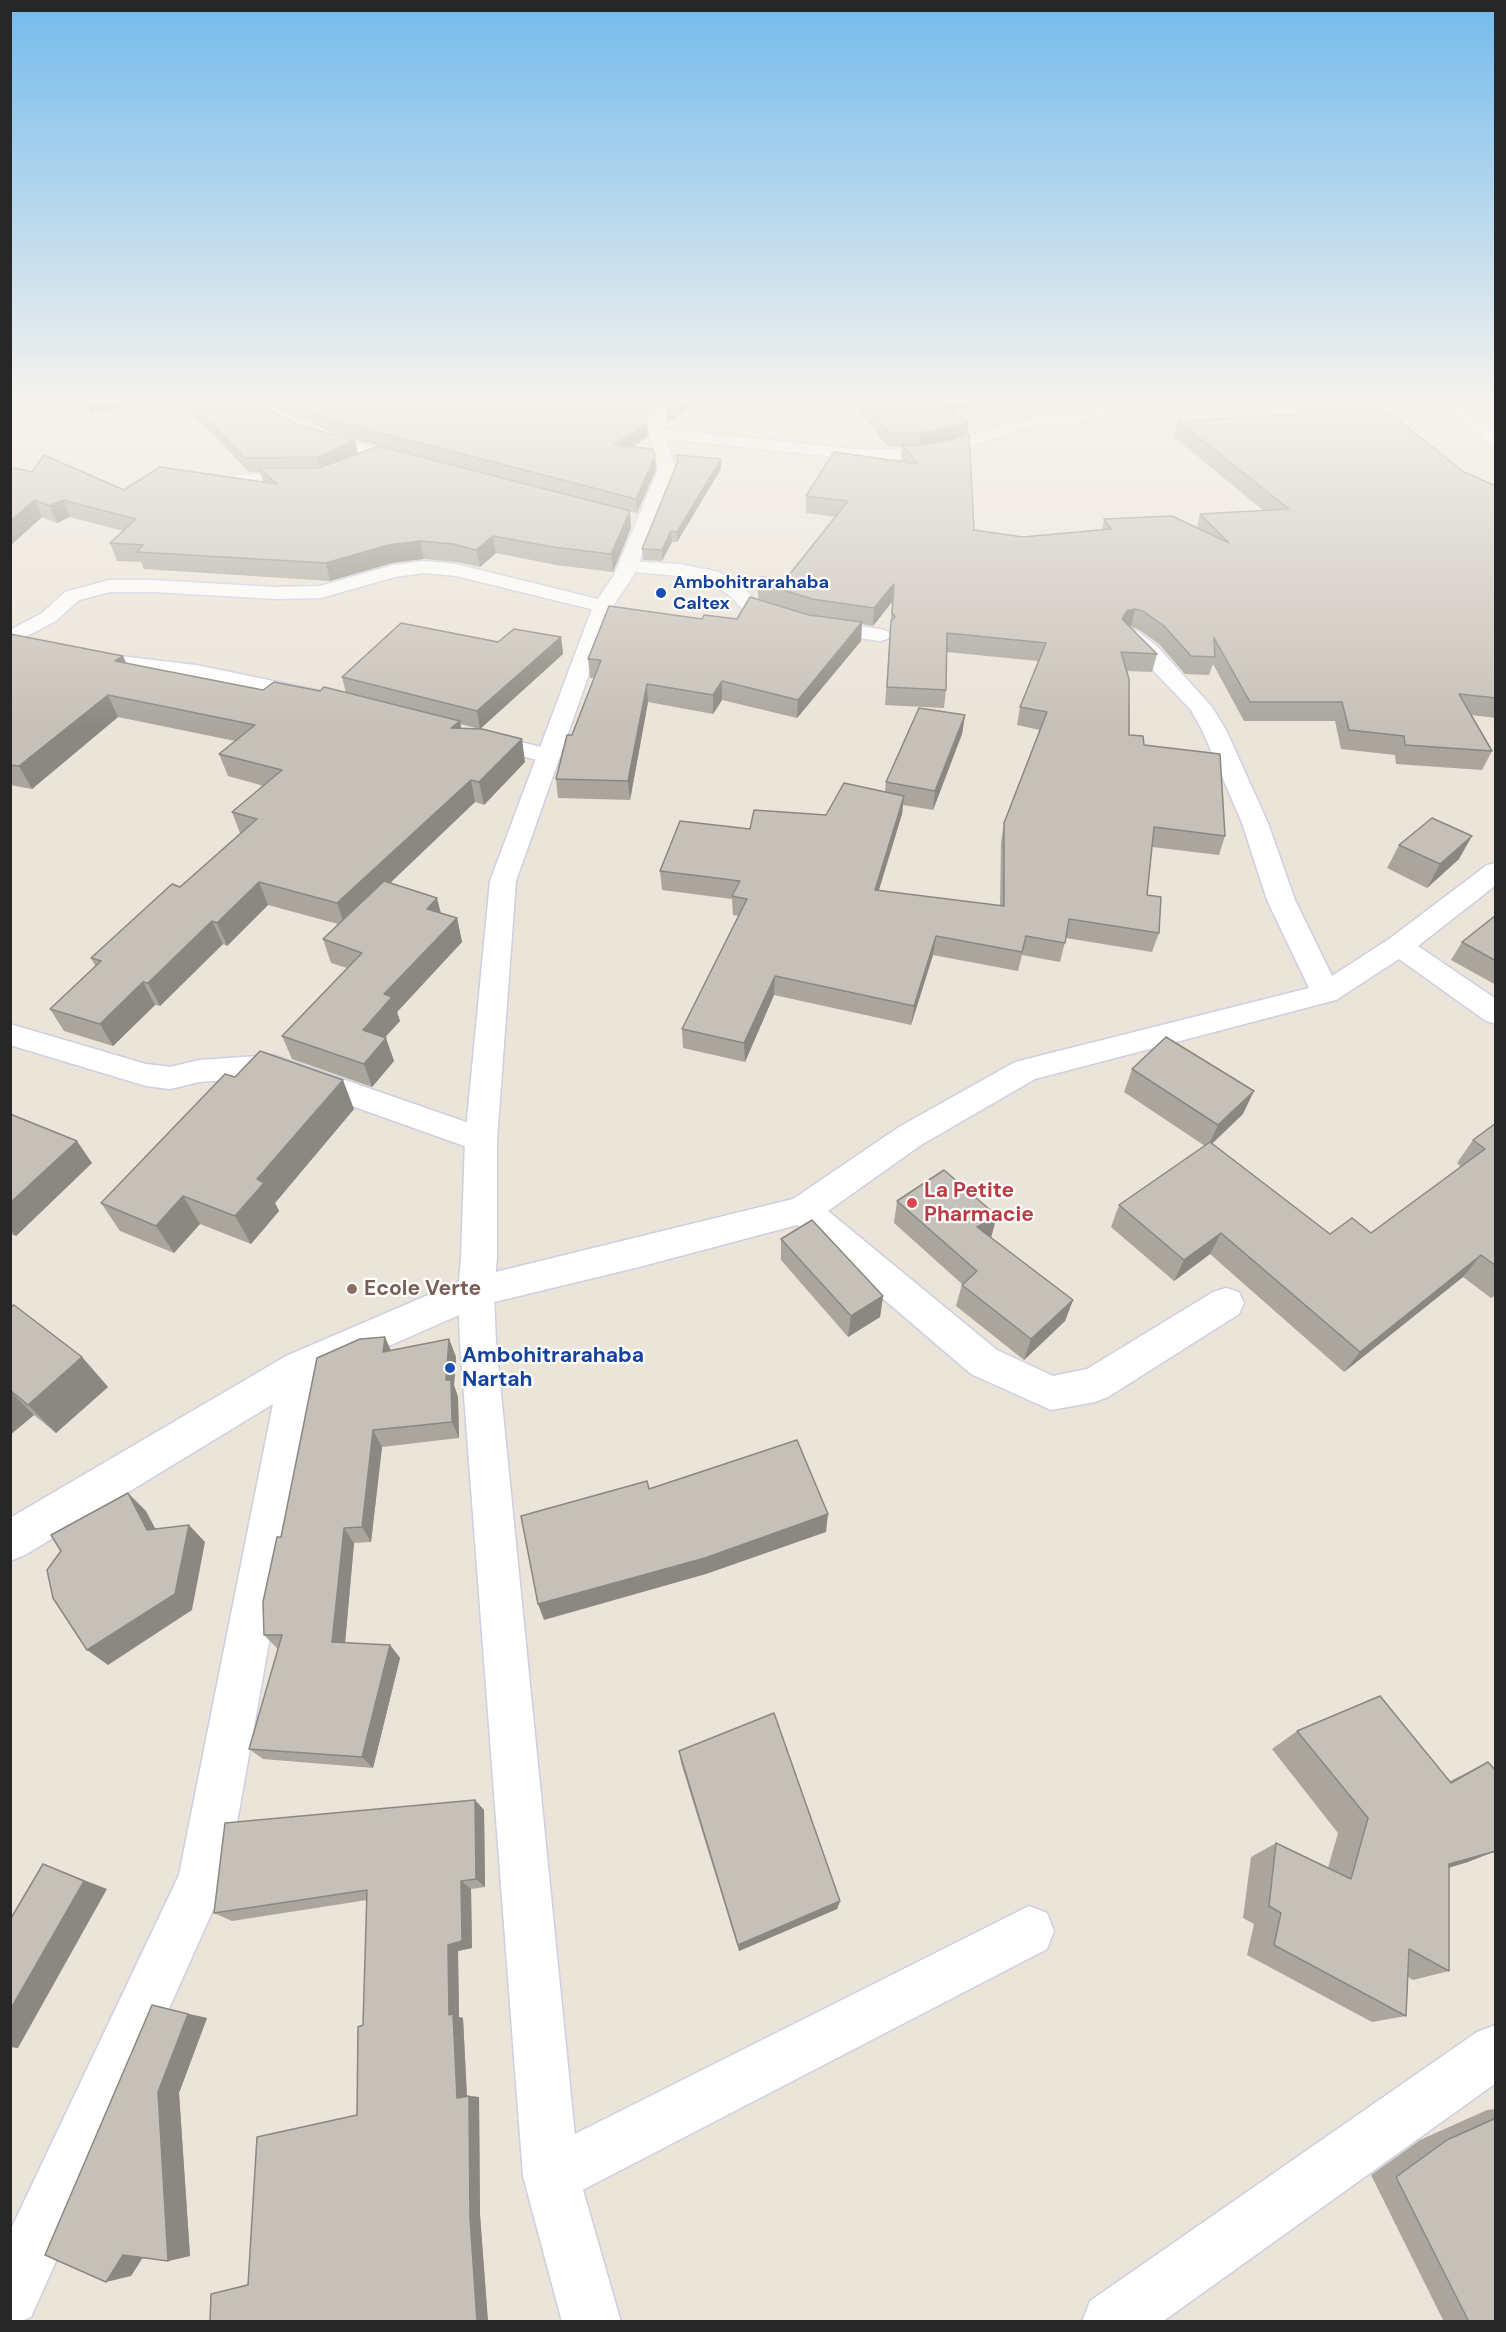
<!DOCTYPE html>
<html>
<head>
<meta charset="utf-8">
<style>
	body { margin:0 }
	#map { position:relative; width:1506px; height:2332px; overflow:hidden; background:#ebe4d8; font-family:"DM Sans",sans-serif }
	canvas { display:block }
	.frame { position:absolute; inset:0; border:12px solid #272727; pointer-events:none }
</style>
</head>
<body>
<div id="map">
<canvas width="1506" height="2332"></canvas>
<div class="frame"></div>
</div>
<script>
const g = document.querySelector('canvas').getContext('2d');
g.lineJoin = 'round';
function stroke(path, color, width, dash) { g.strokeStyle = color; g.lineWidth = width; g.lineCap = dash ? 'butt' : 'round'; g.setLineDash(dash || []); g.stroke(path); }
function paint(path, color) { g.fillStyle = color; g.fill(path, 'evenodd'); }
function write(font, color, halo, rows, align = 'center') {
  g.font = font + ' "DM Sans",sans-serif'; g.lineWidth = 4.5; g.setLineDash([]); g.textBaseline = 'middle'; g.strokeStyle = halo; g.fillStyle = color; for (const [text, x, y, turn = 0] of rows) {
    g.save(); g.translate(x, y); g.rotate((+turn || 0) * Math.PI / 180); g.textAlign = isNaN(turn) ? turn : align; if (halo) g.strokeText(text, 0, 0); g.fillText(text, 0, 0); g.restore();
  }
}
const minor = new Path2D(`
	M 1111,403 L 1137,403 L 1135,406 L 1076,424 L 1027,428 L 948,454 L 918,459 L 855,459 L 656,438 L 648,433 L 656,428 L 855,449 L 918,449 L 938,446 L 1026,418 L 1075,414 Z
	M 1436,403 L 1455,403 L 1496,432 L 1496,445 L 1490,444 Z
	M 313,430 L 416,458 L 419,462 L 416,466 L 410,467 L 307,439 L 305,435 Z
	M 242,474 L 305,474 L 311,475 L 314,479 L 311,483 L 305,484 L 236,483 L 233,479 L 236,475 Z
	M 424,561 L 456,564 L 610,602 L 613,606 L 610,610 L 603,612 L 456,576 L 424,573 L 395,577 L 321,598 L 276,599 L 153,592 L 110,592 L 79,600 L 56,621 L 10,645 L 10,630 L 42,613 L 65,592 L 109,580 L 153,580 L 276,587 L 320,586 L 393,565 Z
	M 627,561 L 680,564 L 719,572 L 743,587 L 758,603 L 772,608 L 811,619 L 880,629 L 887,631 L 891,635 L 887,639 L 880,641 L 809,631 L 758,616 L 744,611 L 729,595 L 706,581 L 680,576 L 620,571 L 617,567 L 620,563 Z
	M 1130,629 L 1137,631 L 1157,646 L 1212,707 L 1226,730 L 1268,823 L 1295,900 L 1332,976 L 1389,939 L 1487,865 L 1496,863 L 1496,885 L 1418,946 L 1496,999 L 1496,1024 L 1486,1021 L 1399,959 L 1336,1000 L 1035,1079 L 921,1145 L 828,1211 L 997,1350 L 1053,1376 L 1087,1369 L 1213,1292 L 1226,1288 L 1239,1292 L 1244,1303 L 1239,1314 L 1108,1397 L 1095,1402 L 1051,1410 L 971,1374 L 797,1225 L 639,1267 L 482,1305 L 316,1378 L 227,1879 L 31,2317 L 19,2322 L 10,2322 L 10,2231 L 179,1875 L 273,1404 L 25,1555 L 10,1561 L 10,1518 L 286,1356 L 463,1280 L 793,1199 L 899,1127 L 1015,1062 L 1309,988 L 1267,900 L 1242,823 L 1202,730 L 1191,710 L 1119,635 L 1123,631 Z
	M 95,653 L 196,665 L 312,689 L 320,691 L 323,696 L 320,701 L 312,703 L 196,679 L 87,664 L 84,659 L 87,654 Z
	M 481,732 L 557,751 L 561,756 L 557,761 L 549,763 L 473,744 L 469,739 L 473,734 Z
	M 10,1024 L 146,1064 L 170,1067 L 199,1060 L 273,1055 L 492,1131 L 497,1140 L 492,1149 L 481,1152 L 271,1077 L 199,1082 L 170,1089 L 146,1086 L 10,1045 Z
	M 1029,1906 L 1047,1913 L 1054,1931 L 1047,1949 L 571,2196 L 551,2204 L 531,2196 L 523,2176 L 531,2156 Z
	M 1496,2025 L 1496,2083 L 1162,2322 L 1082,2322 L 1090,2301 L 1477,2032 Z`);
const tertiary = new Path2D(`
	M 649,403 L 665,403 L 664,433 L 676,470 L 634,575 L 613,606 L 516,881 L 497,1140 L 497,1258 L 494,1291 L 496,1343 L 579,2176 L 621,2322 L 562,2322 L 523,2176 L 460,1343 L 458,1291 L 461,1258 L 465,1140 L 490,881 L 593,606 L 614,575 L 658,470 L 648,433 Z`);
const wall = new Path2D(`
	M 182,403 L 647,403 L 647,437 L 633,447 L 655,456 L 656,470 L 637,513 L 630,511 L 631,528 L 613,572 L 556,565 L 496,553 L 480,567 L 457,562 L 424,559 L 392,563 L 330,581 L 144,569 L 141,562 L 117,561 L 110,543 L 123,531 L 70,517 L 57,523 L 42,517 L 10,546 L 10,471 L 124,490 L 263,482 L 260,472 L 249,472 ZM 269,405 L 335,434 L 477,471 L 358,454 L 355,441 L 296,424 L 263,407 Z
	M 776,403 L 795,403 L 784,407 Z
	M 852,403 L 983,403 L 953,413 L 968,421 L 967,435 L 974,530 L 1023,537 L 1102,530 L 1104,519 L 1197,527 L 1200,514 L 1264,511 L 1174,437 L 1178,421 L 1300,414 L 1287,403 L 1369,403 L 1373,408 L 1464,472 L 1496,486 L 1496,718 L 1471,715 L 1492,751 L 1482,770 L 1396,764 L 1395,755 L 1341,749 L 1335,721 L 1244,721 L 1213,664 L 1209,675 L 1185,674 L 1159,644 L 1138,629 L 1130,627 L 1157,654 L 1152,672 L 1126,671 L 1129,735 L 1144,745 L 1225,836 L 1219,855 L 1152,847 L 1147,895 L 1159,933 L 1152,952 L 1066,938 L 1060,962 L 1022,955 L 1018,971 L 933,955 L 911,1025 L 774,995 L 745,1062 L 683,1048 L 682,1029 L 739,916 L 733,915 L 732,899 L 662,890 L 660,871 L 750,829 L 826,815 L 885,791 L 886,782 L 965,715 L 962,734 L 933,810 L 903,805 L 902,814 L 879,890 L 1000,906 L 1001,842 L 1004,823 L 1040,730 L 1017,725 L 1020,707 L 1038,661 L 946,652 L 946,690 L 944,708 L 885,705 L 892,602 L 873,626 L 862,624 L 861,641 L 797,718 L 722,700 L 713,714 L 648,702 L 630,800 L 558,798 L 556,779 L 594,678 L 590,678 L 588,659 L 702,619 L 737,619 L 758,600 L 758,582 L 785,580 L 836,517 L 806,513 L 806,496 L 901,461 L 902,447 L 888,447 Z
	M 676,455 L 721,469 L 677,542 L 672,542 L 662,561 L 643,560 L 642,549 L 677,463 Z
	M 10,634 L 126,664 L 263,690 L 346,693 L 342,677 L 498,642 L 561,637 L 563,654 L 480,729 L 460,724 L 461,729 L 525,762 L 484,805 L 475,802 L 390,883 L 441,913 L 457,918 L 462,942 L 397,1012 L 400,1021 L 385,1037 L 394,1061 L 372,1087 L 292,1059 L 282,1036 L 347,968 L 331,963 L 323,939 L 338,924 L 268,905 L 227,946 L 223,944 L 160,1006 L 155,1005 L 113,1046 L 64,1031 L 50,1009 L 96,967 L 91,958 L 180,887 L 240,833 L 232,812 L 264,786 L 228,776 L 219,754 L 235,741 L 118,717 L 32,789 L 10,785 Z
	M 1399,845 L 1459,859 L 1427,888 L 1387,868 Z
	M 1496,915 L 1496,985 L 1451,960 L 1462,942 Z
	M 1132,1069 L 1243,1114 L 1212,1144 L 1330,1234 L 1371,1233 L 1461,1167 L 1457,1163 L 1473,1140 L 1496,1123 L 1496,1295 L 1491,1298 L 1463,1277 L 1344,1372 L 1210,1254 L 1174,1281 L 1111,1227 L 1119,1205 L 1205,1146 L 1124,1092 Z
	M 235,1077 L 354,1109 L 275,1203 L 279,1211 L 251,1244 L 200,1224 L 174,1253 L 120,1231 L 101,1203 Z
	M 10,1114 L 92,1163 L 16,1236 L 10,1234 Z
	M 897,1201 L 991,1238 L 1073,1300 L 1065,1321 L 1024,1360 L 956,1306 L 962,1284 L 894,1223 Z
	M 781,1239 L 883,1296 L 880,1317 L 848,1337 L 781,1260 Z
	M 10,1307 L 82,1357 L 108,1387 L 56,1433 L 34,1415 L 10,1435 Z
	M 449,1339 L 456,1357 L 454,1385 L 458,1397 L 459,1438 L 382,1447 L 371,1542 L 354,1543 L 345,1643 L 390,1645 L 400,1658 L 373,1768 L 263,1759 L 249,1749 L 278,1649 L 264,1635 L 281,1537 L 391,1350 Z
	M 1297,1731 L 1450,1781 L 1488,1762 L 1468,1862 L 1449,1867 L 1449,1971 L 1413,1980 L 1408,1977 L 1406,2016 L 1372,2022 L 1247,1955 L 1254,1924 L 1243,1918 L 1251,1857 L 1276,1843 L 1328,1868 L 1338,1833 L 1272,1749 Z
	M 679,1751 L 840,1901 L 837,1909 L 739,1951 L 681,1763 Z
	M 475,1800 L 484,1810 L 485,1887 L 471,1889 L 472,1948 L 458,1951 L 459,2017 L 463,2018 L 467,2096 L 479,2097 L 480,2215 L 488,2322 L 210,2322 L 211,2294 L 248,2284 L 357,2115 L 363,2025 L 367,1900 L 232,1921 L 214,1913 Z
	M 152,2005 L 207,2018 L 179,2093 L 190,2256 L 168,2261 L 142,2258 L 131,2276 Z
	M 1496,2109 L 1496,2322 L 1444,2322 L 1371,2175 L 1420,2140 L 1487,2110 Z`);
const shadedWall = new Path2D(`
	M 86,403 L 140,403 L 91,415 Z
	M 256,403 L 268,403 L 269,405 L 261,407 Z
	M 646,403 L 647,403 L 647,437 L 615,459 L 614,445 Z
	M 675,403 L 695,403 L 667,423 L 666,410 Z
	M 784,403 L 795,403 L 784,407 Z
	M 941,403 L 983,403 L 936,418 L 937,405 Z
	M 968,421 L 967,435 L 937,444 L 918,447 L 919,433 Z
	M 355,441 L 358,455 L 321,471 L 317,457 Z
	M 655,456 L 656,470 L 637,513 L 636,499 Z
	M 721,459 L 721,469 L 677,542 L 677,532 Z
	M 35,500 L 42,517 L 10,546 L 10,521 Z
	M 63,500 L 70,517 L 57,523 L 50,506 Z
	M 630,511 L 631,528 L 613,572 L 611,554 Z
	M 671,531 L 672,542 L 662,561 L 662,550 Z
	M 493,536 L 496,553 L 480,567 L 476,550 Z
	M 420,541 L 424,559 L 392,563 L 330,581 L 326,563 L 388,545 Z
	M 894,584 L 892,602 L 873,626 L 874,608 Z
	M 1135,609 L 1131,627 L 1122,629 L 1122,619 L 1127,611 Z
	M 862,622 L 861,641 L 797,718 L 798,700 Z
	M 561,637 L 563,654 L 480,729 L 477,711 Z
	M 123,656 L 133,678 L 115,661 Z
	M 722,681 L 722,700 L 713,714 L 713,695 Z
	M 647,684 L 648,702 L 630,800 L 628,781 Z
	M 108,695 L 118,717 L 32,789 L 19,766 Z
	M 965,715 L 962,734 L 933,810 L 935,791 Z
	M 460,721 L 464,744 L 451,728 Z
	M 522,739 L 525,762 L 484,805 L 479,782 Z
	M 471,780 L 475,802 L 345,926 L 337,903 Z
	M 904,796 L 902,814 L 873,909 L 875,890 Z
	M 1472,836 L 1459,859 L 1427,888 L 1440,864 Z
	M 259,882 L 268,905 L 227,946 L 217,923 Z
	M 437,898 L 443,921 L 427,909 Z
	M 457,918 L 462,942 L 397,1012 L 400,1021 L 371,1053 L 363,1030 L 384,994 Z
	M 212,921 L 223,944 L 160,1006 L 148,983 Z
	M 936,936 L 933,955 L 911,1025 L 914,1006 Z
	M 775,976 L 774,995 L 745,1062 L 744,1043 Z
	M 143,982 L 155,1005 L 113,1046 L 100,1024 Z
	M 386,1038 L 394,1061 L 372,1087 L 364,1064 Z
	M 343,1080 L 354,1109 L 275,1203 L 279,1211 L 251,1244 L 235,1216 L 257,1179 Z
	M 1254,1091 L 1243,1114 L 1208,1147 L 1218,1125 Z
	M 77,1141 L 92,1163 L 16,1236 L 10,1229 L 10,1203 Z
	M 183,1196 L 200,1224 L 174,1253 L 156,1226 Z
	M 997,1216 L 991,1238 L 977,1227 Z
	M 1221,1233 L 1210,1254 L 1174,1281 L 1184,1260 Z
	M 1481,1255 L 1463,1277 L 1344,1372 L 1360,1352 Z
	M 883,1296 L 880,1317 L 848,1337 L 851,1316 Z
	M 1073,1300 L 1065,1321 L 1024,1360 L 1031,1339 Z
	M 385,1337 L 393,1355 L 383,1352 Z
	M 449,1339 L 456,1357 L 454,1385 L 458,1397 L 459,1438 L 452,1422 L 446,1380 Z
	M 82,1357 L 108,1387 L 56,1433 L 28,1405 Z
	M 10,1391 L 34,1415 L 10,1435 Z
	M 373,1430 L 382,1447 L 371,1542 L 362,1527 Z
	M 128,1493 L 146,1511 L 165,1547 L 147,1530 Z
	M 828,1514 L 826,1532 L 706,1574 L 544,1620 L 538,1604 Z
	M 189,1525 L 205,1542 L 192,1610 L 108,1665 L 87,1650 Z
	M 344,1528 L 354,1543 L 344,1655 L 332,1642 Z
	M 390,1645 L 400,1658 L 373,1768 L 362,1757 Z
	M 475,1800 L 484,1810 L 485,1887 L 476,1879 Z
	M 1496,1851 L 1468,1862 L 1415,1878 L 1449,1864 Z
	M 43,1864 L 107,1889 L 18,2048 L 10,2047 L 10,2010 Z
	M 461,1881 L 471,1889 L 472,1948 L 458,1951 L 459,2017 L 463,2018 L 467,2099 L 457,2098 L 449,2015 L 448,1945 Z
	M 840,1901 L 837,1909 L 739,1951 L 738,1945 Z
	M 188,2014 L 207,2018 L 179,2093 L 190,2256 L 168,2261 L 158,2092 Z
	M 469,2096 L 479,2097 L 480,2215 L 488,2322 L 477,2322 L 470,2218 Z
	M 147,2251 L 131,2276 L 106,2282 L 123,2255 Z`);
const building = new Path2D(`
	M 191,403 L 257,403 L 296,424 L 355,441 L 317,457 L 244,458 Z
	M 293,403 L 646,403 L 646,424 L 614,445 L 653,449 L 655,456 L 636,499 L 331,420 Z
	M 666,403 L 675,403 L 666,410 Z
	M 864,403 L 941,403 L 937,405 L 968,421 L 939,430 L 919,433 L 889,433 Z
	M 1311,403 L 1369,403 L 1373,408 L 1382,407 L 1464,472 L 1496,486 L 1496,698 L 1459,694 L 1492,751 L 1405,745 L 1404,736 L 1349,730 L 1342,702 L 1250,702 L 1214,638 L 1215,657 L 1191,656 L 1164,626 L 1143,611 L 1135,609 L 1127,611 L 1122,619 L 1157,654 L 1121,652 L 1129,679 L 1129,735 L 1143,736 L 1144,745 L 1220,754 L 1225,836 L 1154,827 L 1147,895 L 1161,897 L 1159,933 L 1069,919 L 1065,943 L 1026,936 L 1022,952 L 936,936 L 914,1006 L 775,976 L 744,1043 L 682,1029 L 747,899 L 732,896 L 740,881 L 660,871 L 680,821 L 750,829 L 754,810 L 826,815 L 844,783 L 904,796 L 875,890 L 1004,906 L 1004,823 L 1047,712 L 1020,707 L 1046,643 L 947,633 L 946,690 L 887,687 L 891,621 L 895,617 L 892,613 L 894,584 L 874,608 L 812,599 L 758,582 L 761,577 L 785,580 L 848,501 L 806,496 L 834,452 L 918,464 L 902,445 L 920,445 L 950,440 L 969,434 L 974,530 L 1023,537 L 1111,529 L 1104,519 L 1172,516 L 1229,543 L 1200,514 L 1289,509 L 1178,421 L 1322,413 Z
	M 379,446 L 630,511 L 611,554 L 553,547 L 493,536 L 476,550 L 453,544 L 420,541 L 388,545 L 326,563 L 137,552 L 143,545 L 110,543 L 136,519 L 63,500 L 50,506 L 35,500 L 10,521 L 10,471 L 14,468 L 32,472 L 44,455 L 124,490 L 160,467 L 277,484 L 259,468 L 319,468 Z
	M 676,455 L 721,459 L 677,532 L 671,531 L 662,550 L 642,549 L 678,461 Z
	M 750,597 L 809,615 L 862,622 L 798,700 L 722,681 L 713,695 L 647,684 L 628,781 L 556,779 L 567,735 L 572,735 L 601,660 L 588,659 L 609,606 L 702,619 L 704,615 L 737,619 Z
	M 401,623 L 498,642 L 514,629 L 561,637 L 477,711 L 342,677 Z
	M 10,634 L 123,656 L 115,661 L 263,690 L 274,682 L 320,691 L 324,687 L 460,721 L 451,728 L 482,729 L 522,739 L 479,782 L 471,780 L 337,903 L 259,882 L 217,923 L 212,921 L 148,983 L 143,982 L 100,1024 L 50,1009 L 101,961 L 91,958 L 172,884 L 180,887 L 257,819 L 232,812 L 282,770 L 219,754 L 255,725 L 108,695 L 19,766 L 10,765 Z
	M 919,708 L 965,715 L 935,791 L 886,782 Z
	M 1432,818 L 1472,836 L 1440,864 L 1399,845 Z
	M 384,881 L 437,898 L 427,909 L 457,918 L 384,994 L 392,997 L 363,1030 L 386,1038 L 364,1064 L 282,1036 L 362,953 L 323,939 Z
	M 1496,915 L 1496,961 L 1462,942 Z
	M 1166,1037 L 1254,1091 L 1218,1125 L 1132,1069 Z
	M 260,1051 L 343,1080 L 257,1179 L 264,1183 L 235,1216 L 183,1196 L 156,1226 L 101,1203 L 225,1074 L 235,1077 Z
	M 10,1114 L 77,1141 L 10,1203 Z
	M 1496,1123 L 1496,1266 L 1481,1255 L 1360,1352 L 1221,1233 L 1184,1260 L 1119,1205 L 1210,1142 L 1330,1234 L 1352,1218 L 1371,1233 L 1485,1149 L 1473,1140 Z
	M 944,1170 L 997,1216 L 977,1227 L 1073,1300 L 1031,1339 L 962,1285 L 977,1271 L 897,1201 Z
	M 812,1220 L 883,1296 L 851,1316 L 781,1239 Z
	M 14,1305 L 82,1357 L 28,1405 L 10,1390 L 10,1307 Z
	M 385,1337 L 383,1352 L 449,1339 L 446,1380 L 451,1380 L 452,1422 L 373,1430 L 362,1527 L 344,1528 L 332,1642 L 390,1645 L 362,1757 L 249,1749 L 282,1635 L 264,1635 L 263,1602 L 277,1537 L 281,1537 L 317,1358 L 360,1339 Z
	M 797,1440 L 828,1514 L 705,1558 L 538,1604 L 521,1516 L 647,1481 L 649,1489 Z
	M 128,1493 L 147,1530 L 189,1525 L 175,1594 L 87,1650 L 53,1598 L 47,1570 L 61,1551 L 51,1535 Z
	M 1380,1696 L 1451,1783 L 1488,1762 L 1496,1771 L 1496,1851 L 1449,1864 L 1449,1971 L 1409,1949 L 1406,2016 L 1274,1945 L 1281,1913 L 1269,1906 L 1276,1843 L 1351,1879 L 1368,1818 L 1297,1731 Z
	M 774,1713 L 840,1901 L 738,1945 L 679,1751 Z
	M 475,1800 L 476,1879 L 461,1881 L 462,1941 L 448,1945 L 449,2015 L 453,2014 L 457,2098 L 469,2096 L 470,2218 L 477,2322 L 210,2322 L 211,2294 L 248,2285 L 257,2137 L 357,2115 L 358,2027 L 363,2025 L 367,1890 L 214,1913 L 225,1823 Z
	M 43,1864 L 84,1881 L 10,2010 L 10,1920 Z
	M 152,2005 L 188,2014 L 158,2092 L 168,2261 L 123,2255 L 106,2282 L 45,2255 Z
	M 1496,2118 L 1496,2322 L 1469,2322 L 1396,2177 L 1447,2140 Z`);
const markers = [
	[661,593,6,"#1a4fb4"],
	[912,1203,6,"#e0444e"],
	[352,1289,6,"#8d6e63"],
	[450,1368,6,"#1a4fb4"]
];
const farTransitnames = [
	["Ambohitrarahaba",673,583],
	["Caltex",673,604]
];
const healthNames = [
	["La Petite",924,1191],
	["Pharmacie",924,1215]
];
const educationNames = [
	["Ecole Verte",364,1289]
];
const transitNames = [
	["Ambohitrarahaba",462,1356],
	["Nartah",462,1380]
];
stroke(minor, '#cdcfe2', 3);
stroke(tertiary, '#cdcfe2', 3);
paint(minor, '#fff');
paint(tertiary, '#fff');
paint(wall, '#aaa69e');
paint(shadedWall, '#8b8781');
paint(building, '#c6c1b8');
stroke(building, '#8b8781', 1.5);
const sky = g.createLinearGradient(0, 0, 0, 730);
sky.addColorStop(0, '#73baed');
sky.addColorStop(0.55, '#f6f3ed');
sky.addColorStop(1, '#f6f3ed00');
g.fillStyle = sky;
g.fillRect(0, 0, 1506, 730);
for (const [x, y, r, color] of markers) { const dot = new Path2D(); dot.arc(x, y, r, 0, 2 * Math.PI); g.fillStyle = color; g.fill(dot); stroke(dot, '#fff', 2); }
write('bold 18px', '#164399', '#fff', farTransitnames, 'left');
write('bold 21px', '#be3a42', '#fff', healthNames, 'left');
write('bold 21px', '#785e54', '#fff', educationNames, 'left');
write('bold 21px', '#164399', '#fff', transitNames, 'left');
</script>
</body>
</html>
